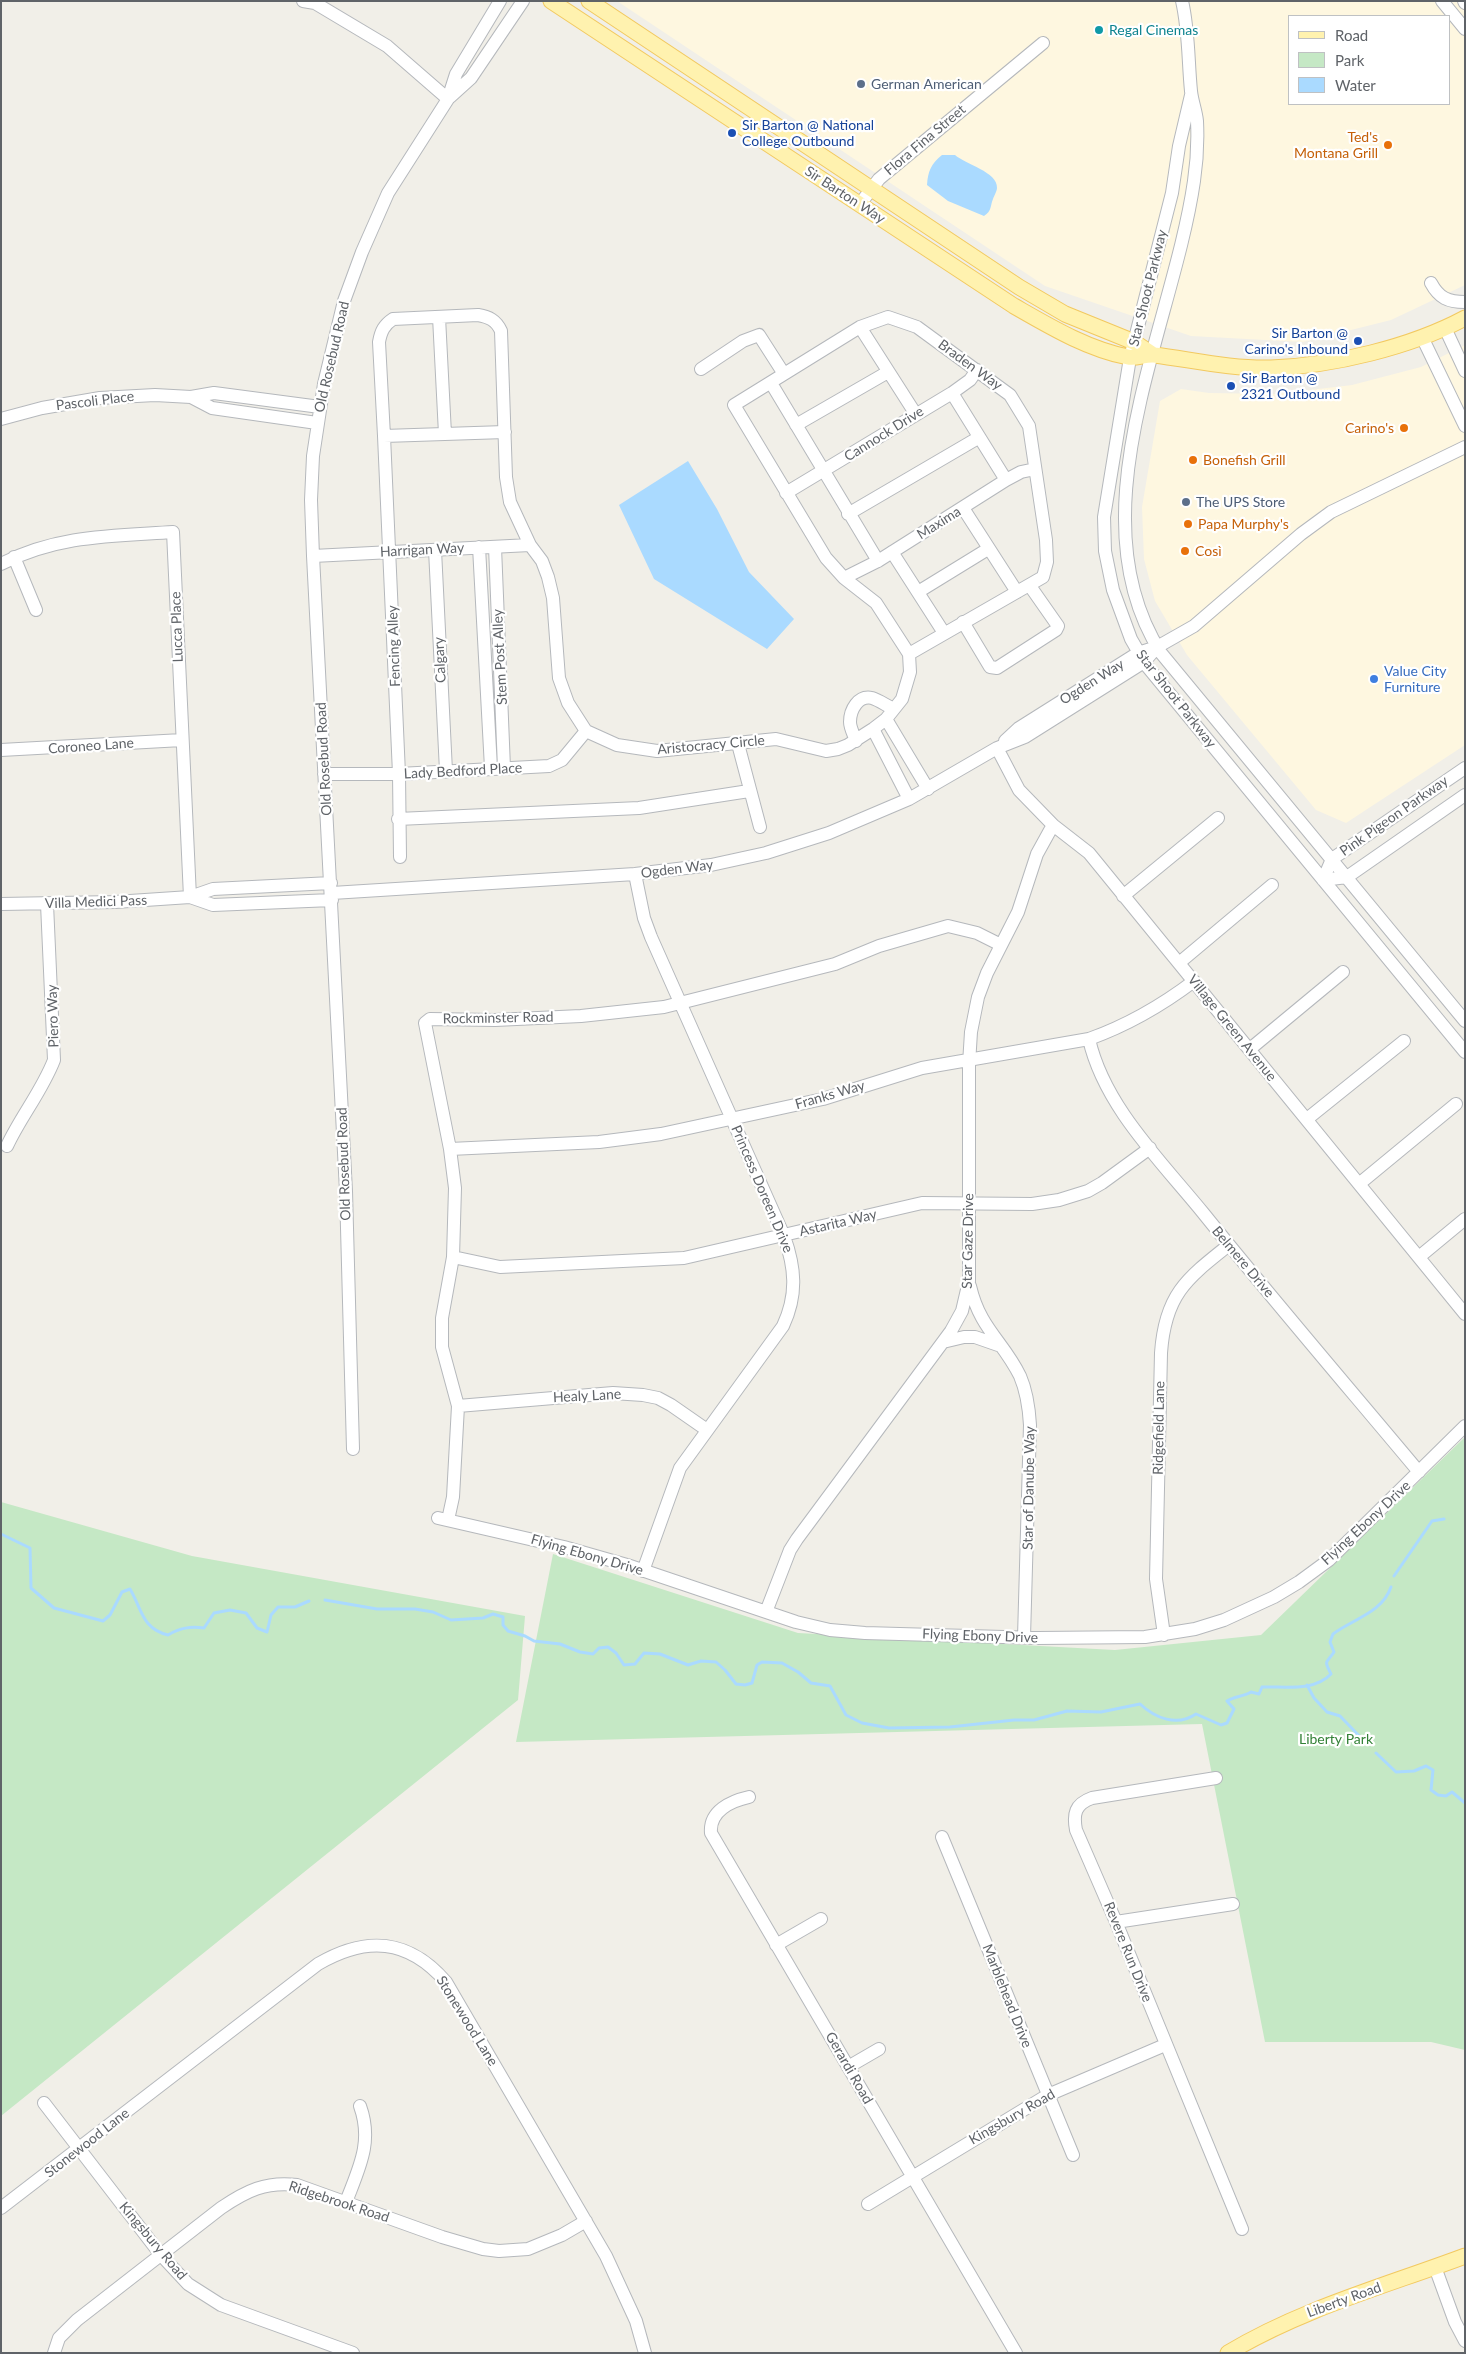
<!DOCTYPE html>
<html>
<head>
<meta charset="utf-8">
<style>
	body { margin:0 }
	#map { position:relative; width:1466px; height:2354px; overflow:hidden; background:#f1efe8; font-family:Lato,sans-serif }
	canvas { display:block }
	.frame { position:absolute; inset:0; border:2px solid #5f6368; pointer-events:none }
	.legend { position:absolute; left:1288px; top:15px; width:162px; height:90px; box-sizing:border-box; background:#fff; border:1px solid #bfc1c3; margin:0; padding:6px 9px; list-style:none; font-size:15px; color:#5f6368 }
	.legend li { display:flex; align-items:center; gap:10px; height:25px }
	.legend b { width:25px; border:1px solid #bfc1c3 }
</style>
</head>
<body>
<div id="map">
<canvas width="1466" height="2354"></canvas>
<div class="frame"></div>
<ul class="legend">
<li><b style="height:6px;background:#fff2af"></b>Road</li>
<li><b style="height:14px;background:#c5e8c5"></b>Park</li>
<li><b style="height:14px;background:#aadaff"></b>Water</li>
</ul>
</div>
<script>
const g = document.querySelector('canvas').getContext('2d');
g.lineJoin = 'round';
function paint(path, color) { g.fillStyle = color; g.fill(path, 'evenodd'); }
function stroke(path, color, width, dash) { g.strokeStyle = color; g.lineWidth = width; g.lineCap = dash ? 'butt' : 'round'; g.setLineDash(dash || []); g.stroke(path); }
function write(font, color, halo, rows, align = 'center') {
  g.font = font + ' Lato,sans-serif'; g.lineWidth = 4.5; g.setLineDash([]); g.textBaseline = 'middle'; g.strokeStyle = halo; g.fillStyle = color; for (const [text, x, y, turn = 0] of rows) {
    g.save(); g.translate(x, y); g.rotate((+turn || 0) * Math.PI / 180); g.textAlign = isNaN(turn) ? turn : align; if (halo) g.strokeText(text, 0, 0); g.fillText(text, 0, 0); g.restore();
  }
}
const commercial = new Path2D(`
	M 617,1 L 1465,1 L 1465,285 L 1391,320 L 1303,342 L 1191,336 L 1045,286 ZM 1290,16 L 1450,16 L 1450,104 L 1290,104 Z
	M 1465,345 L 1465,745 L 1346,823 L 1316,810 L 1187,655 L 1155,601 L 1144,559 L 1142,507 L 1160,401 L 1181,389 L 1209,393 L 1276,394 L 1352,385 L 1421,367 Z`);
const green = new Path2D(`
	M 1465,1437 L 1465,2050 L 1431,2042 L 1265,2042 L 1202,1724 L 516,1742 L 553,1554 L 798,1633 L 1115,1650 L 1261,1635 Z
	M 1,1502 L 192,1556 L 525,1616 L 518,1700 L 1,2116 Z`);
const water = new Path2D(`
	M 942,155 L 955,155 C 965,164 998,172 997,188 C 997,191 994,196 993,199 C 990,206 992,211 984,216 L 948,201 L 927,185 C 928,171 931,164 942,155 Z
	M 688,461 L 717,509 L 749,572 L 794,619 L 767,649 L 654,579 L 619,505 Z`);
const stream = new Path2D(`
	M 1,1534 L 30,1548 L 31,1588 L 54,1608 L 103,1621 L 110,1615 L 122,1592 L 130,1589 C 142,1609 142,1629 168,1635 C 180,1628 190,1626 204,1628 L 214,1613 L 230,1610 L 246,1613 L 257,1628 L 267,1632 L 271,1615 L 278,1607 L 295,1607 L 309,1601
	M 1394,1576 L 1432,1521 L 1444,1519
	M 325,1600 L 377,1609 L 415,1609 L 433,1612 L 451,1620 L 483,1618 L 493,1614 L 503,1617 L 503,1625 L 508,1631 L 525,1636 L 534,1641 L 560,1644 L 580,1652 L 593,1654 L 599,1648 L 608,1647 L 616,1653 L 624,1665 L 635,1664 L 644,1653 L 660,1654 L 688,1665 L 701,1661 L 716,1662 L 725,1670 L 736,1684 L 745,1685 L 752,1683 L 757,1665 L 762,1662 L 782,1663 L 798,1672 L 811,1683 L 830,1686 L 846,1715 L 862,1723 L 889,1728 L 950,1727 L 1014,1720 L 1034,1720 L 1067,1711 L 1101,1712 L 1140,1704 C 1155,1718 1177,1727 1196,1714 L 1221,1725 L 1227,1723 L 1234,1709 L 1227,1701 C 1235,1696 1243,1697 1251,1692 L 1259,1694 L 1262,1687 C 1284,1686 1314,1692 1331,1674 C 1323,1659 1327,1663 1334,1652 L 1330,1642 L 1333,1634 C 1353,1619 1382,1613 1391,1587
	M 1307,1685 L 1314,1698 L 1327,1712 L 1340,1716 L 1364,1741
	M 1376,1753 L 1396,1772 L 1414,1771 L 1426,1766 L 1433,1770 L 1431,1790 L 1438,1795 L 1446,1796 L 1452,1792 L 1465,1803`);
const minor = new Path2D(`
	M 303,1 L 315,3 L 387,46 L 448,99
	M 1182,1 C 1189,31 1188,61 1191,91 C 1192,101 1196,111 1197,121 C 1198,141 1197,161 1194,181 C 1173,327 1072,514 1161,653 L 1465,1021
	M 1442,1 L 1465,29
	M 1464,1 L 1465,3
	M 1191,95 L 1179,146 L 1172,193 L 1130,358 L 1104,517 L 1105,551 L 1113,590 L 1131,639 L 1146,665 L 1465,1052
	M 450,97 L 471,78 L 523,1
	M 860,204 L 879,179 L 1043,43
	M 1431,283 C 1439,298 1448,302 1465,302
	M 439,317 L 445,434
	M 860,327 L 915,413
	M 1445,328 L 1465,371
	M 1422,337 L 1465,426
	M 701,369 L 743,341 L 759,335 L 784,374
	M 771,383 L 878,561
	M 952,393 L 1006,480
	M 191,397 L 212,408 L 317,423
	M 1,419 L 42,408 L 100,398 L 155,395 L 191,397 L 214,393 L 320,407
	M 796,425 L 888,372
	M 505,432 L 384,436 L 379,342 C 381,331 384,325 393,319 L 478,315 C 489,317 496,320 501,331 L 506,477 L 510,502 L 530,545 L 542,561 L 548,577 L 553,598 L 559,678 L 568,703 L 586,731 L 617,745 L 657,751 L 776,739 L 826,751 L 838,749 L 848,745 L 873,729 L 886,719 L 902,699 L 910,672 L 909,654 L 876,603 L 844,578 L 826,558 L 734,405 L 860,327 L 888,317 L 917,327 L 1010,395 L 1029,426 L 1046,540 L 1047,562 L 1043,577 L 909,654
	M 384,436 L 399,774 L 400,857
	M 786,493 L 952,393 L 970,380 L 977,370
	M 963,508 L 1017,592
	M 848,514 L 978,438
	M 479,547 L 491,768
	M 495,547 L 504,768
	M 435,550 L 446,771
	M 892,552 L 944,633
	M 313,556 L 530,545
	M 14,557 L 36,610
	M 1,564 C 57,535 112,536 173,532 L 190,897 L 115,902 L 1,904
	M 844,578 L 878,561 L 1006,480 L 1021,472 L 1035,469
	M 918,592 L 988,549
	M 963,622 L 990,667 L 997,668 L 1056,630 L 1058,626 L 1030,586
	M 886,719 L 928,789
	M 873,729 L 909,799
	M 856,741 C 854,735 850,728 850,722 C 850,710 858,695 872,698 C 879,700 887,706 894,709
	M 1005,741 L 1019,728 L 1138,653 L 1157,647 L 1194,626 L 1301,534 L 1331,512 L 1465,447
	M 738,744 L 760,827
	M 997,748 L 1019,790 L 1053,825 L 1089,853 L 1465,1314
	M 1,750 L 182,740
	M 324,774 L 399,774 L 549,766 L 562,760 L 586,731
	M 398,819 L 639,808 L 749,791
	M 635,874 L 644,918 L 651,937 L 784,1236 C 795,1267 798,1294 783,1326 L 680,1468 L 643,1571
	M 1323,880 L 1332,859 L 1465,768
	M 1323,880 L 1347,877 L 1465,795
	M 331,883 L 213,889 L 190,897 L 213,905 L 332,900
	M 332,893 L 635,874 L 711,865 L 766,853 L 829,833 L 909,799 L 997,748 L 1025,737 L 1144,662 L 1157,647
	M 1123,896 L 1218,818
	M 1179,963 L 1272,885
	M 1089,1039 C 1104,1106 1161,1161 1204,1214 C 1274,1301 1347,1386 1419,1472
	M 1250,1049 L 1343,972
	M 1307,1119 L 1404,1041
	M 7,1146 C 21,1116 42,1091 54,1060 L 47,904
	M 450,1149 L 599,1142 L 661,1134 L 823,1099 L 922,1068 L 1089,1039 C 1128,1025 1161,1006 1194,981
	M 1359,1184 L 1456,1104
	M 453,1257 L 500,1267 L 684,1258 L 922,1203 L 1032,1204 L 1059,1200 L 1088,1191 L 1102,1183 L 1150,1148
	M 1419,1257 L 1465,1219
	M 970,1286 C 980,1329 1003,1341 1020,1376 C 1027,1392 1029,1408 1030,1425 L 1024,1637
	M 943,1342 L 964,1337 L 975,1337 L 998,1345
	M 458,1406 L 613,1393 L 643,1395 L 658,1398 L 671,1405 L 707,1430
	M 353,1449 L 346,1191 L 313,556 L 311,500 L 313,456 L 324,384 L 344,301 L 362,252 L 388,193 L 448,99 L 456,74 L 500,1
	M 438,1518 L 564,1547 L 627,1565 L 796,1622 L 830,1630 L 865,1633 L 1038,1638 L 1145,1637 L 1195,1629 L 1224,1620 L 1274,1597 L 1299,1582 L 1329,1560 L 1465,1426
	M 448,1520 L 453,1497 L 458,1406 L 442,1347 L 442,1318 L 453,1257 L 455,1188 L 450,1149 L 425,1023 L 430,1019 L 495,1020 L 581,1016 L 664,1007 L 835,964 L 879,946 L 948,926 L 977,933 L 1001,945
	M 766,1612 L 790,1550 L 797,1539 L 951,1331 L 962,1311 L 969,1281 L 969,1064 L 971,1032 L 978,997 L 987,973 L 1018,912 L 1037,854 L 1053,825
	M 1164,1635 L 1156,1579 L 1161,1353 C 1165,1295 1186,1279 1229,1245
	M 1216,1778 L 1092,1798 C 1075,1804 1073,1814 1076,1830 L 1116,1922 L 1242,2229
	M 749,1797 C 731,1801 709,1811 711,1833 L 1016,2353
	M 942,1837 L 1073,2155
	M 1116,1922 L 1233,1904
	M 776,1945 L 821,1919
	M 848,2067 L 879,2049
	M 44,2103 L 161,2255 L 188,2284 L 221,2305 L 353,2353
	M 346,2202 C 359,2168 373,2142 360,2106
	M 868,2204 L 1048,2095 L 1165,2045
	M 1,2208 L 318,1964 C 366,1936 408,1938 446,1982 L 606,2256 L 636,2321 L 645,2353
	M 1435,2267 L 1455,2322 L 1465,2341
	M 54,2353 L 59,2338 L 77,2320 L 221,2208 C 246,2191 266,2181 297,2185 L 442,2237 L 483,2249 L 499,2251 L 528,2249 L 562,2235 L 586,2221`);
const major = new Path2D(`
	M 551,1 L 1014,306 C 1049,326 1087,349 1128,357 C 1136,359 1145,354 1154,355 C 1193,360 1231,369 1271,368 C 1332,366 1411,347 1465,318
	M 589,1 L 1019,287 L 1065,314 L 1134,342 L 1152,354
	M 1228,2353 C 1301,2309 1385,2286 1465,2256`);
const markers = [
	[1099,30,5,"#0f9aa8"],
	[861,84,5,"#5c6f8a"],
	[732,133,5,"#1a4fb4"],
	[1388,145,5,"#e8710a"],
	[1358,341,5,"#1a4fb4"],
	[1231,386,5,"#1a4fb4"],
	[1404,428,5,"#e8710a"],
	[1193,460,5,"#e8710a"],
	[1186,502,5,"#5c6f8a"],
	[1188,524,5,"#e8710a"],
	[1185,551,5,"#e8710a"],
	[1374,679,5,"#3f7fe0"]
];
const cultureNames = [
	["Regal Cinemas",1109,30]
];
const serviceNames = [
	["German American",871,84],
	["The UPS Store",1196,502]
];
const transitNames = [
	["Sir Barton @ National",742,125],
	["College Outbound",742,141],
	["Sir Barton @",1348,333,"right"],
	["Carino's Inbound",1348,349,"right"],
	["Sir Barton @",1241,378],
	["2321 Outbound",1241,394]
];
const foodNames = [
	["Ted's",1378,137,"right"],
	["Montana Grill",1378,153,"right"],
	["Carino's",1394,428,"right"],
	["Bonefish Grill",1203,460],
	["Papa Murphy's",1198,524],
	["Così",1195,551]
];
const streetNames = [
	["Flora Fina Street",925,140,-40],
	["Sir Barton Way",845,195,33],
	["Star Shoot Parkway",1148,288,-76],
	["Old Rosebud Road",332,357,-77],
	["Braden Way",970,365,36],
	["Pascoli Place",95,401,-7],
	["Cannock Drive",884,434,-32],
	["Maxima",939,523,-32],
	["Harrigan Way",422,550,-3],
	["Lucca Place",177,627,-92],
	["Fencing Alley",394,646,-92],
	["Stem Post Alley",500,657,-93],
	["Calgary",440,660,-93],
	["Ogden Way",1092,682,-32],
	["Star Shoot Parkway",1176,699,52],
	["Aristocracy Circle",711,745,-5],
	["Coroneo Lane",91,746,-4],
	["Old Rosebud Road",324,759,-93],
	["Lady Bedford Place",463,771,-3],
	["Pink Pigeon Parkway",1394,816,-35],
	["Ogden Way",677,869,-7],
	["Villa Medici Pass",96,902,-2],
	["Piero Way",53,1016,-92],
	["Rockminster Road",498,1018,-1],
	["Village Green Avenue",1232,1028,51],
	["Franks Way",830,1095,-16],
	["Old Rosebud Road",344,1164,-92],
	["Princess Doreen Drive",762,1189,67],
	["Astarita Way",838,1223,-13],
	["Star Gaze Drive",968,1241,-89],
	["Belmere Drive",1243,1262,50],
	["Healy Lane",587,1396,-3],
	["Ridgefield Lane",1159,1428,-89],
	["Star of Danube Way",1029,1488,-89],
	["Flying Ebony Drive",1366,1523,-43],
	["Flying Ebony Drive",587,1555,16],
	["Flying Ebony Drive",980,1636,2],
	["Revere Run Drive",1128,1952,68],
	["Marblehead Drive",1007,1996,68],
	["Stonewood Lane",467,2021,58],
	["Gerardi Road",849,2068,60],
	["Kingsbury Road",1012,2117,-30],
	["Stonewood Lane",87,2143,-38],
	["Ridgebrook Road",339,2202,18],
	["Kingsbury Road",153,2241,50],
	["Liberty Road",1344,2300,-20]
];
const shopNames = [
	["Value City",1384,671],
	["Furniture",1384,687]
];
const parkNames = [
	["Liberty Park",1336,1739]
];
paint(commercial, '#fef7e0');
paint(green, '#c5e8c5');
paint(water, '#aadaff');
stroke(stream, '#aadaff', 3);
stroke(minor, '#b5b8bc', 14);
stroke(major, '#f2c960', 17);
stroke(minor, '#fff', 12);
stroke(major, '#fff2af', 15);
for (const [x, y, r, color] of markers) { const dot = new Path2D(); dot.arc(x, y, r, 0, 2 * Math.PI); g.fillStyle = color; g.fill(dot); stroke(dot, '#fff', 2); }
write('14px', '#0d838f', '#fff', cultureNames, 'left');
write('14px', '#4e5e75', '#fff', serviceNames, 'left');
write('14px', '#164399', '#fff', transitNames, 'left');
write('14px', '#c56008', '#fff', foodNames, 'left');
write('14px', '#5f6368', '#fff', streetNames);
write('14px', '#366cbe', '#fff', shopNames, 'left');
write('14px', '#348238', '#fff', parkNames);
</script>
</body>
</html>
